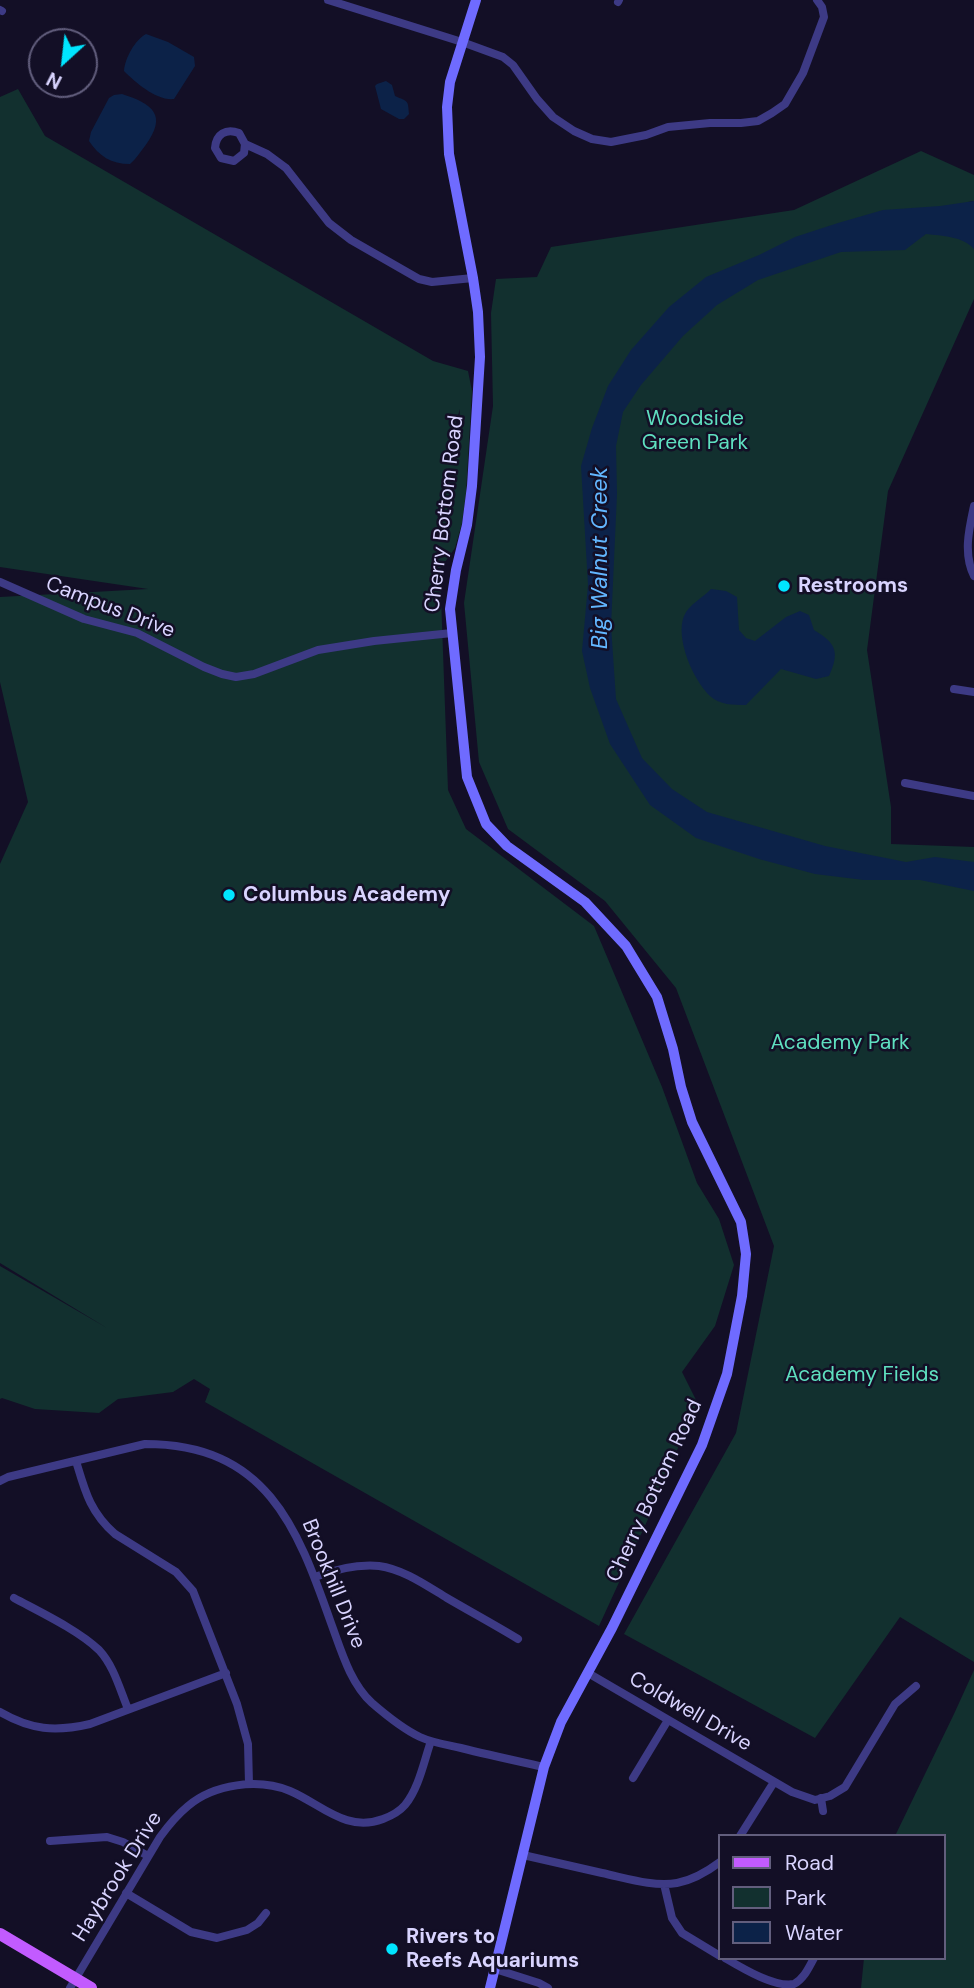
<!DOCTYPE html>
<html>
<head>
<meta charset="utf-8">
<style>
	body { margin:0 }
	#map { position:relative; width:974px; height:1988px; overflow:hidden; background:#130f26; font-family:"DM Sans",sans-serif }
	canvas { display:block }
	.legend { position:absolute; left:718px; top:1834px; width:228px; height:126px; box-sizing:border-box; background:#130f26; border:2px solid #625e7d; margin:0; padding:9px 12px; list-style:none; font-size:21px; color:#d9d4ff }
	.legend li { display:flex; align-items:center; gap:14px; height:35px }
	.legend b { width:35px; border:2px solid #625e7d }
	.north { position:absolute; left:28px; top:28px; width:70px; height:70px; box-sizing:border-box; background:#130f26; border:2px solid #625e7d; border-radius:50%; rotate:207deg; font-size:19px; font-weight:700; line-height:28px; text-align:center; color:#d9d4ff }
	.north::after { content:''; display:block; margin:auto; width:24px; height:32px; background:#00e5ff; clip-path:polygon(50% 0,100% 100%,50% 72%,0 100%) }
</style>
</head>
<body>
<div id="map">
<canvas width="974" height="1988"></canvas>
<ul class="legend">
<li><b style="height:9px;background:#c25bff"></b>Road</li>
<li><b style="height:19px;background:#12302f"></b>Park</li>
<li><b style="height:19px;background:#0c2248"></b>Water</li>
</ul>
<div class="north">N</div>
</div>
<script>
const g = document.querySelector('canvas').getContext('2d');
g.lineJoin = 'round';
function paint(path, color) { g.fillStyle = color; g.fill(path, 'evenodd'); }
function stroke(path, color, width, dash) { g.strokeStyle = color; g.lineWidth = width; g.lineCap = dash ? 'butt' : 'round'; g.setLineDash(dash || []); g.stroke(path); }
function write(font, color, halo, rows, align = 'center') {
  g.font = font + ' "DM Sans",sans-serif'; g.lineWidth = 5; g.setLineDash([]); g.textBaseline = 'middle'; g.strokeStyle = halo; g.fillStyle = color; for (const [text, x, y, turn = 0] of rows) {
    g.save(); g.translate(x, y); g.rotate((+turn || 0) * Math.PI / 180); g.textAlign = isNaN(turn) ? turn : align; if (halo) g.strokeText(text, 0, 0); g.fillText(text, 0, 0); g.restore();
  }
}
const green = new Path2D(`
	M 18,89 L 45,136 L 433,361 L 468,371 L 472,391 L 466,493 L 462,523 L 455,548 L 440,569 L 448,790 L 466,829 L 594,926 L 662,1087 L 697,1183 L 719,1219 L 734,1265 L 715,1326 L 682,1372 L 697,1402 L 654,1506 L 599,1626 L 205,1402 L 210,1389 L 194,1379 L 173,1392 L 118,1399 L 99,1413 L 35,1409 L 2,1398 L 0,1399 L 0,1266 L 107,1328 L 0,1263 L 0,864 L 28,802 L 0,682 L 0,597 L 148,589 L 0,567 L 0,97 ZM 460,409 L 457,458 L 444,464 L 443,463 Z
	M 921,151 L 974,175 L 974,201 L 968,202 L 974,209 L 974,299 L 888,491 L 867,650 L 891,807 L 891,844 L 974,847 L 974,1662 L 900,1617 L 815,1738 L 624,1634 L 736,1433 L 774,1246 L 676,988 L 605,901 L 508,829 L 479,762 L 464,603 L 493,406 L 491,313 L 496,279 L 537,277 L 551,247 L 794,210 Z
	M 974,1670 L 974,1988 L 861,1988 L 864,1958 L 944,1958 L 944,1836 L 895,1836 L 954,1714 Z`);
const water = new Path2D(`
	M 146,34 L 168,42 L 194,57 L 195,66 L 174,99 C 157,101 136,83 124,71 C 125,58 135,40 146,34 Z
	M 386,81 L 392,85 L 395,96 C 408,102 408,99 409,114 L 404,119 L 399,119 L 381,109 L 375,86 L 377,84 Z
	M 122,94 C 153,104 168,115 145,146 C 140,152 136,159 130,164 C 111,164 99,156 89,141 L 91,132 L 109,98 L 114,95 Z
	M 974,201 L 974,249 C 963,236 942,236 926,234 L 905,250 L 841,252 L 758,280 L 717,305 L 683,336 L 641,385 L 623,412 L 616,446 L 617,494 L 611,626 L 616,699 L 642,758 L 672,789 L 707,812 L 825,846 L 906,862 L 935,857 L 974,862 L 974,891 L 920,880 L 864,880 L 815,874 L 759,859 L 696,838 L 650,805 L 610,744 L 590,688 L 582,651 L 588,585 L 581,466 L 592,428 L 608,386 L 631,350 L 669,307 L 706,277 L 759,255 L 795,237 L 838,223 L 883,210 L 940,206 Z
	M 711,589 L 726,591 L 737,597 L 739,630 L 746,638 L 755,641 L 786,617 L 800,611 L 809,615 L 814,630 C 836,643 840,652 829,676 L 816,679 L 781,669 L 746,705 C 733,705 720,705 710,696 C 693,680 675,638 684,616 C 689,604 703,598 711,589 Z`);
const street = new Path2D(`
	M 328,0 L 462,42 L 503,57 L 513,65 L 537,99 L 553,117 L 574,131 L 592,139 L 611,142 L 646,135 L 668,127 L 710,123 L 741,123 L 758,121 L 772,113 L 785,104 L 803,73 L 824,17 L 822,7 L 817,0
	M 618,2 L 619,0
	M 0,10 L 2,11
	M 245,144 L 244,153 L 234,161 L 221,158 L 215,148 C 216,134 226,128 239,133 L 245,144 L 267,154 L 286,168 L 329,223 L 351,240 L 419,279 L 432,282 L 473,278
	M 974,506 C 969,529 963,554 974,576
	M 0,582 L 84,619 L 137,633 L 204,667 L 222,674 L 236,677 L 254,674 L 318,650 L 374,641 L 452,633
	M 954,689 L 974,692
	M 905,783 L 974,796
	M 76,1461 C 85,1491 90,1512 115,1534 L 176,1572 L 193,1591 L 237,1704 L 248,1744 L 249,1784
	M 0,1481 L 8,1477 L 145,1444 C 266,1444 297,1526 331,1623 C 341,1650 350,1683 372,1703 C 387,1716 403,1729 420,1737 C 433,1743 448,1745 461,1748 C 489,1755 517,1761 544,1767
	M 315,1577 C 336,1569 356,1564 379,1566 C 403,1569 427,1586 447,1598 C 471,1612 495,1625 518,1639
	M 14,1598 C 40,1612 78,1630 99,1650 C 114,1666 120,1690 128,1709
	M 588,1673 L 792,1792 L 815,1800 L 830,1796 L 845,1787 L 895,1704 L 916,1686
	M 0,1712 C 31,1730 55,1732 90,1724 L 226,1673
	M 633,1778 L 668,1720
	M 821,1798 L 823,1811
	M 740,1836 L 774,1782
	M 50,1841 L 107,1837 L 123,1842 L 148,1856
	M 523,1855 C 550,1861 576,1867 602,1873 C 626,1878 653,1887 677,1883 C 693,1880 708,1871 720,1862
	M 664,1884 L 672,1918 L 682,1933 L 720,1956
	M 126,1893 L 191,1932 L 217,1938 L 247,1930 L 258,1923 L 266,1913
	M 725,1958 C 742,1968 775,1988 794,1984 C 804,1979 809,1967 814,1958
	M 495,1969 L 539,1983 L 548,1988
	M 70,1988 L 160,1837 C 168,1826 177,1815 188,1806 C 214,1784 258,1778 290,1791 C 321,1804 346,1833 383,1819 C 391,1816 399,1812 405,1805 C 419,1788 424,1761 431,1741`);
const secondary = new Path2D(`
	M 476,0 L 450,82 L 447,107 L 449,154 L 473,278 L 478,312 L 480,357 L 472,486 L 467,525 L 456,570 L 450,609 L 467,777 L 486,824 L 507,846 L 585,902 L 626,946 L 657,997 L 673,1049 L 681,1087 L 692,1122 L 741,1222 L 746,1254 L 742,1296 L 727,1374 L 702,1445 L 612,1628 L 561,1722 L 544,1767 L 490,1988`);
const primary = new Path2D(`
	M 0,1934 L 91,1988`);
const markers = [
	[784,586,7,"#00e5ff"],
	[229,895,7,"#00e5ff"],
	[392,1949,7,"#00e5ff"]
];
const parkNames = [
	["Woodside",695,419],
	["Green Park",695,443],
	["Academy Park",840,1043],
	["Academy Fields",862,1375]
];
const streetNames = [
	["Cherry Bottom Road",445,514,-83],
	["Campus Drive",110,608,21],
	["Cherry Bottom Road",655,1491,-65],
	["Brookhill Drive",333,1584,68],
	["Coldwell Drive",690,1712,30],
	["Haybrook Drive",118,1877,-58]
];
const poiNames = [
	["Restrooms",798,586],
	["Columbus Academy",243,895],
	["Rivers to",406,1937],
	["Reefs Aquariums",406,1961]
];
const waterNames = [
	["Big Walnut Creek",601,558,-90]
];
paint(green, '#12302f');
paint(water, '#0c2248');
stroke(street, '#3d3a85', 8);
stroke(secondary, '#6f6bff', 10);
stroke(primary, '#c25bff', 12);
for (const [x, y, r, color] of markers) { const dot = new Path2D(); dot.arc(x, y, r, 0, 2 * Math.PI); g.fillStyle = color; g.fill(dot); stroke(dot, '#130f26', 2.5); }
write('21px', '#5fe0c0', '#130f26', parkNames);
write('21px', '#d9d4ff', '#130f26', streetNames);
write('bold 21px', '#d9d4ff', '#130f26', poiNames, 'left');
write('italic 23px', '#62b6ff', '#130f26', waterNames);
</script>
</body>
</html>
